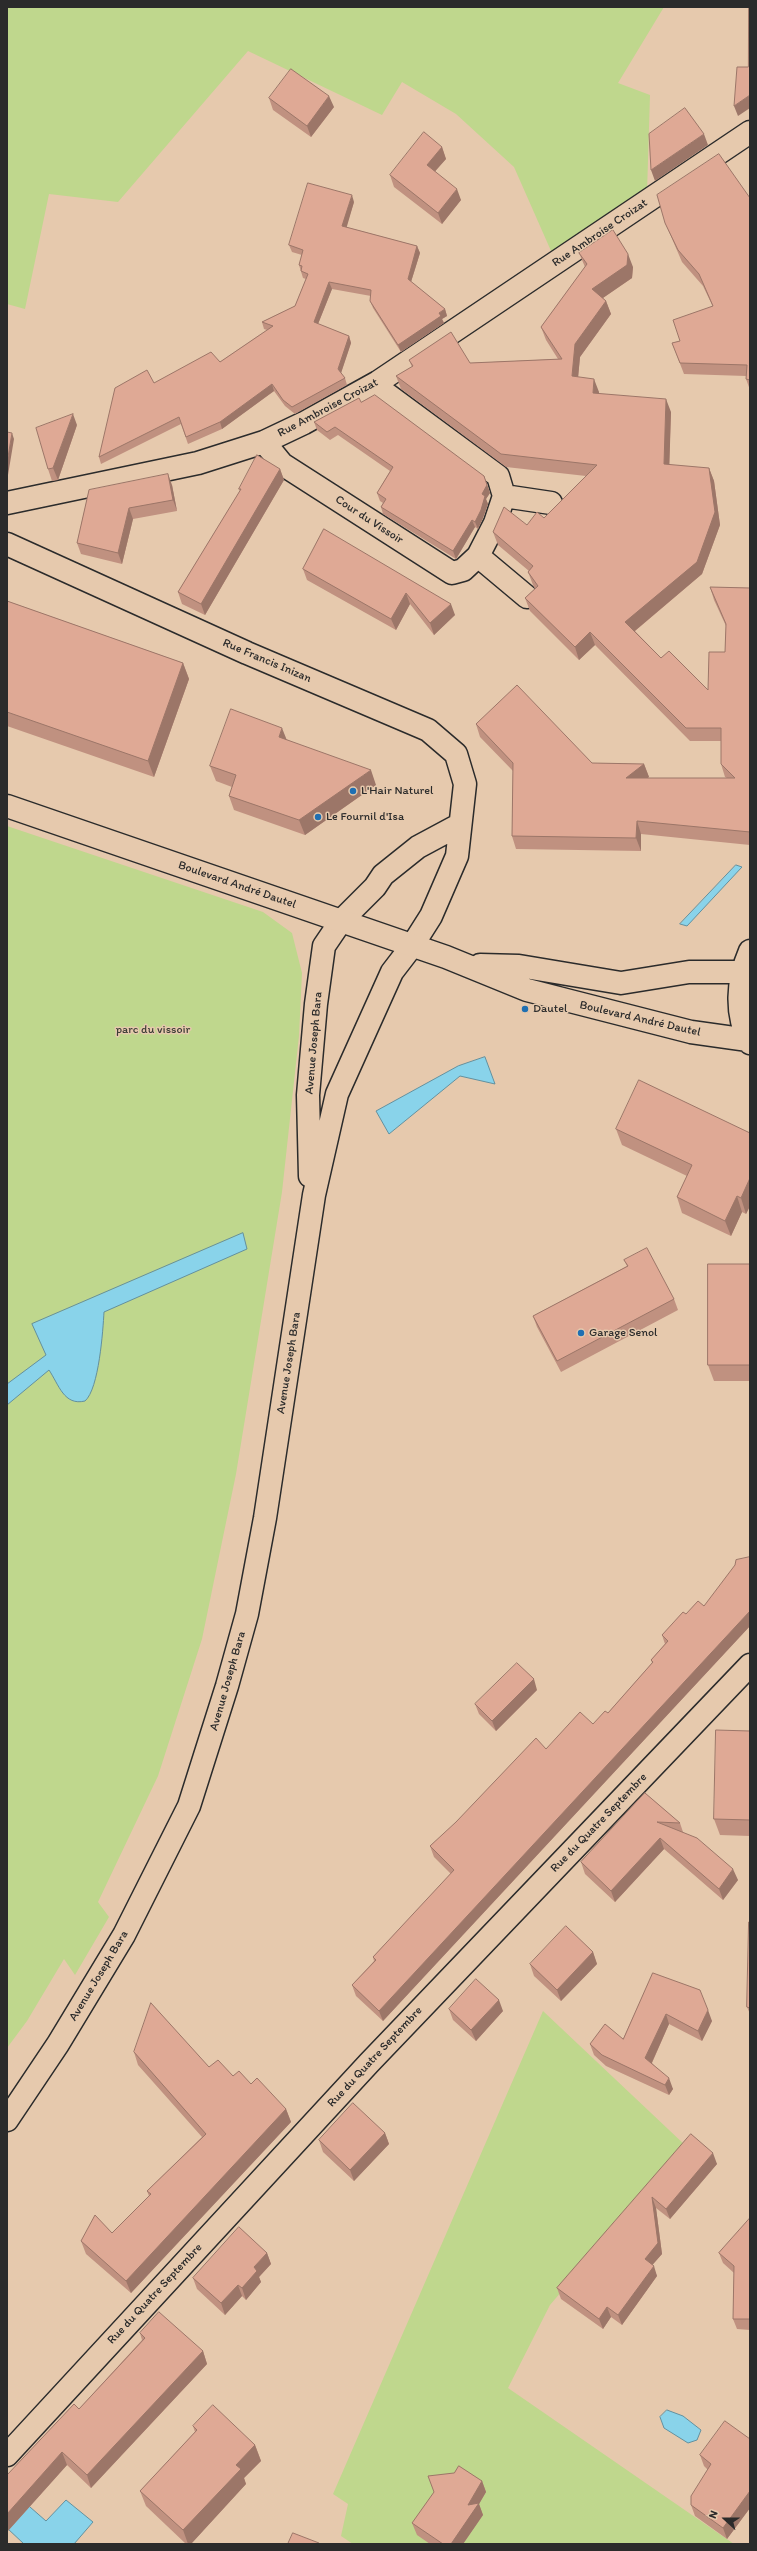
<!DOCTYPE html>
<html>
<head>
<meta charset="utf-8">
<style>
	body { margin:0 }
	#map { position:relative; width:757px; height:2551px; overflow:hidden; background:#e6c9ad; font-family:Itim,sans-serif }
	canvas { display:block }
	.frame { position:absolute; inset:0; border:8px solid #2b2b2b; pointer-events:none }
	.north { position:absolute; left:705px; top:2499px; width:40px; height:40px; -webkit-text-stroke:3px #e6c9ad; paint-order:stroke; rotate:291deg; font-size:11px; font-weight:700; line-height:16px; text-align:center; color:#2b2b2b }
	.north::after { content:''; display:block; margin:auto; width:14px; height:18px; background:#2b2b2b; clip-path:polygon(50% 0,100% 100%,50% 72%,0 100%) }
</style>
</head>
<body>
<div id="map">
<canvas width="757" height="2551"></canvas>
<div class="frame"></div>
<div class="north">N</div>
</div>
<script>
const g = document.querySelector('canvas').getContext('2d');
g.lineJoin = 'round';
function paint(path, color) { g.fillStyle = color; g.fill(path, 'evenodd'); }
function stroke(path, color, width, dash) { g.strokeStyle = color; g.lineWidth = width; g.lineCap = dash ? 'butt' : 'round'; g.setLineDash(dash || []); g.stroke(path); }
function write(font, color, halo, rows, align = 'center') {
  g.font = font + ' Itim,sans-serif'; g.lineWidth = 3; g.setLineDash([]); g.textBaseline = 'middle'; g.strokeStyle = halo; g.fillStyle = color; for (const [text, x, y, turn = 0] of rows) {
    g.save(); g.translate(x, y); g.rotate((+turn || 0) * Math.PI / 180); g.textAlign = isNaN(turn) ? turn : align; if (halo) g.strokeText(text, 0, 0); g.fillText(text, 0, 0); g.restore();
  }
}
const green = new Path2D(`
	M 7,7 L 664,7 L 618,83 L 650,95 L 647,193 L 555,260 L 514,167 L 456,114 L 402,82 L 382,115 L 248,51 L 118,202 L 49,194 L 25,309 L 7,304 Z
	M 7,826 L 263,912 L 292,933 L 302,973 L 299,1036 L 282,1192 L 236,1474 L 202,1639 L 158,1776 L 98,1902 L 109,1917 L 75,1975 L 64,1959 L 27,2021 L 7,2048 Z
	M 543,2011 L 686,2146 L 550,2305 L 508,2388 L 734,2544 L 353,2544 L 341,2536 L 348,2504 L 333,2494 Z`);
const water = new Path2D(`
	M 736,865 L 742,867 L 687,926 L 680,924 Z
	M 485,1057 L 495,1084 L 460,1076 L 389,1134 L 376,1111 L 458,1066 Z
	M 243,1233 L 247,1249 L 104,1312 C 103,1330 99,1389 85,1401 C 64,1406 59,1385 49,1370 L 7,1405 L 7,1384 L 46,1355 L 32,1324 Z
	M 667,2410 L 683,2416 L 701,2430 L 697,2440 L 688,2443 L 664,2428 L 660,2417 Z
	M 22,2500 L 46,2521 L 66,2500 L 93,2522 L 74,2544 L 24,2544 L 7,2528 L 7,2516 Z`);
const minor = new Path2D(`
	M 264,442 L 282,464 L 452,573 L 463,570 L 478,556 L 495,523 L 504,496 L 498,476 L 384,392 L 378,382
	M 504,496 L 551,503
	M 7,503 L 198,463 L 264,442 L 304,423 L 378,382 L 750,132
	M 7,544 L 247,653 L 428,730 L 456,754 L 465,784 L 457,856 L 431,916 L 412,946
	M 478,556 L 527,597
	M 341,921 L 375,887 L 383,875 L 418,847 L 459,825
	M 7,2455 L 369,2063 L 750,1665`);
const tertiary = new Path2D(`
	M 310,1176 L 308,1095 L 316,1004 L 324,946 L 341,921
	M 7,2120 L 58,2044 L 124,1935 L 189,1806 L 227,1686 L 247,1614 L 265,1518 L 314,1195 L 337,1094 L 392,972 L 412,946`);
const secondary = new Path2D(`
	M 7,806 L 446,957 L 527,990 L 691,1032 L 748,1040
	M 750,951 C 737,981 735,1014 750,1043
	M 480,965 L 519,966 L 621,983 L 689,972 L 742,972`);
const wall = new Path2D(`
	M 269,98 L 334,107 L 311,137 L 273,110 Z
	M 442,147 L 446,159 L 435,171 L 461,200 L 442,224 L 394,187 L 390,175 Z
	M 750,198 L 750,390 L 746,379 L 746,376 L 684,374 L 672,343 L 680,341 L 713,307 L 703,286 L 682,262 L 670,234 L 665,223 Z
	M 354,202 L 346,227 L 417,246 L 420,253 L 411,282 L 445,309 L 447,316 L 442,319 L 444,323 L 401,352 L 373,308 L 370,301 L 371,296 L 332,289 L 318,324 L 349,336 L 351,343 L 341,373 L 345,378 L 347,385 L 295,414 L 285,406 L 274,391 L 222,429 L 188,444 L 181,424 L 101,464 L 99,457 L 154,383 L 220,362 L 267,330 L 264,329 L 262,322 L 295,306 L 306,279 L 303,278 L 299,265 L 302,255 L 292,252 L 289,245 Z
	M 579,253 L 633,267 L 632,278 L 603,298 L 606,301 L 611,314 L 580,357 L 578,377 L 599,392 L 599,394 L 671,412 L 669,465 L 709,468 L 714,481 L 720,525 L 702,574 L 635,631 L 661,658 L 708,690 L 725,652 L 726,626 L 714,600 L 710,587 L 750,588 L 750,845 L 641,834 L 641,851 L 516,849 L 512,836 L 513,771 L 480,737 L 476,724 L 592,763 L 644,764 L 649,777 L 647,778 L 727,778 L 725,777 L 721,764 L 721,741 L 690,741 L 595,645 L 579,660 L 530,611 L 525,598 L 535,589 L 533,585 L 528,572 L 529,571 L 498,545 L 493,532 L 527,525 L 544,518 L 586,476 L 506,467 L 401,389 L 396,376 L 412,367 L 409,360 L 470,363 L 558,359 L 546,340 L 541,327 L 585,267 Z
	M 361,402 L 484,476 L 490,493 L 486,499 L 488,504 L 483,518 L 478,529 L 475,527 L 456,559 L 383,514 L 381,507 L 383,503 L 380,501 L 377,493 L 390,471 L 338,435 L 330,440 L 317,430 L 314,422 Z
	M 77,425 L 58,480 L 52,481 L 48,469 Z
	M 280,469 L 284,480 L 205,615 L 182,604 L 178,592 L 240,491 L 239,489 Z
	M 172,485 L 177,511 L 133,519 L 122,564 L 81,554 L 77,543 L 89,490 Z
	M 324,529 L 455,615 L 434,635 L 410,604 L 396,630 L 307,580 L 303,569 Z
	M 7,601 L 183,663 L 189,679 L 154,777 L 7,726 Z
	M 286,739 L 376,785 L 305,835 L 234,810 L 229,796 L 232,787 L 216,781 L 210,766 Z
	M 616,1129 L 750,1133 L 750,1206 L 746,1214 L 742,1212 L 731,1236 L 682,1213 L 677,1197 L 687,1176 L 622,1145 Z
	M 624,1260 L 674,1299 L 678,1310 L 561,1372 L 537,1327 L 533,1316 L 627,1266 Z
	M 750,1264 L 750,1381 L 714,1381 L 708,1365 Z
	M 750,1557 L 750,1626 L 383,2021 L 356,1996 L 352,1985 L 374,1961 L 373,1957 L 451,1874 L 434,1857 L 430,1846 L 546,1749 L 593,1724 L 608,1713 L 652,1663 L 651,1660 L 665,1644 L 662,1635 L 686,1614 L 704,1606 Z
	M 537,1690 L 496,1731 L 479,1714 L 475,1704 Z
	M 750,1731 L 750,1836 L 720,1835 L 714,1819 Z
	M 645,1793 L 680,1823 L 683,1832 L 738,1880 L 723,1900 L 664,1849 L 615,1902 L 585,1874 L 581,1862 Z
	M 750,1922 L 750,2014 L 747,2007 Z
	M 593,1952 L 597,1964 L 561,2001 L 534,1976 L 530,1964 Z
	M 653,1973 L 712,2021 L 702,2041 L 669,2024 L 652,2063 L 673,2089 L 669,2095 L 606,2066 L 594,2055 L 590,2044 L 623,2039 Z
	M 449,2009 L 503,2011 L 476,2041 L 453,2020 Z
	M 134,2052 L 209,2067 L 251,2084 L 286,2109 L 291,2122 L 131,2293 L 86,2254 L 81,2241 L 112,2233 L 149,2196 L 147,2191 L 202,2137 L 138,2065 Z
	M 385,2133 L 389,2144 L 354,2181 L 323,2152 L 319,2140 Z
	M 691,2134 L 717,2164 L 670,2219 L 656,2208 L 662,2254 L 652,2265 L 657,2276 L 622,2325 L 611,2317 L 603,2329 L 561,2299 L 557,2288 Z
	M 750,2218 L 750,2330 L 737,2329 L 733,2319 L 734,2273 L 723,2263 L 719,2253 Z
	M 267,2253 L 271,2264 L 259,2277 L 261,2282 L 246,2300 L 242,2296 L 225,2315 L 197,2289 L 193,2278 Z
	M 140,2333 L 203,2351 L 207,2364 L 91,2488 L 67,2465 L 7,2532 L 7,2475 L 79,2409 L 142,2340 Z
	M 193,2426 L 255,2445 L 261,2461 L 244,2478 L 246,2484 L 191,2544 L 186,2544 L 146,2506 L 140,2491 L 195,2432 Z
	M 750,2439 L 750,2508 L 727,2539 L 695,2516 L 691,2505 L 708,2470 L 704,2466 L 700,2455 Z
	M 482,2481 L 486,2492 L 479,2504 L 483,2515 L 463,2544 L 430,2544 L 417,2535 L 412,2523 Z`);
const shadedWall = new Path2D(`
	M 750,95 L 750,108 L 738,116 L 734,106 Z
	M 329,96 L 334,107 L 311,137 L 307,126 Z
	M 704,134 L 708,145 L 655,181 L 651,170 Z
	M 442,147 L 446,159 L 431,176 L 427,165 Z
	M 457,189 L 461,200 L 442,224 L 438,213 Z
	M 352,195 L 354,202 L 345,233 L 342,226 Z
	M 417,246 L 420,253 L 410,285 L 408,279 Z
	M 628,254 L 633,267 L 632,278 L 597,302 L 592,289 Z
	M 329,282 L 332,289 L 316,329 L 314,322 Z
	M 606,301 L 611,314 L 580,357 L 577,389 L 572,376 L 575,344 Z
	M 445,309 L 447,316 L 442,319 L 444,323 L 401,352 L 398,345 Z
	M 349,336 L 351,343 L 340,376 L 338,369 Z
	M 594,379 L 599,392 L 598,406 L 593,393 Z
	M 272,384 L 274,391 L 222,429 L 220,422 Z
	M 666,399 L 671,412 L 669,477 L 664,464 Z
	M 73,414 L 77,425 L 58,480 L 53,468 Z
	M 12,433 L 14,439 L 7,481 L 7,463 Z
	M 709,468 L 714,481 L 720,525 L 702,574 L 630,635 L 625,622 Z
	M 280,469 L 284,480 L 205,615 L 201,604 Z
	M 168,474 L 172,485 L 177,511 L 173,500 Z
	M 484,476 L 490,493 L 486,499 L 488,504 L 483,518 L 478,529 L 475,522 L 482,494 Z
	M 129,508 L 133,519 L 122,564 L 118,553 Z
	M 472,520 L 475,527 L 456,559 L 453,551 Z
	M 406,593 L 410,604 L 396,630 L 391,619 Z
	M 451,604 L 455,615 L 434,635 L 430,623 Z
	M 590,632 L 595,645 L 579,660 L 575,647 Z
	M 183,663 L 189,679 L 154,777 L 148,761 Z
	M 282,728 L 288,743 L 279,737 Z
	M 644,764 L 649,777 L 631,791 L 626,778 Z
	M 371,770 L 376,785 L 305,835 L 299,820 Z
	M 637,821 L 641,834 L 641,851 L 636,838 Z
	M 750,1178 L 750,1206 L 746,1214 L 741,1198 Z
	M 737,1196 L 742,1212 L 731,1236 L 725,1221 Z
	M 750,1611 L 750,1626 L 383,2021 L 379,2011 Z
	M 534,1679 L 537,1690 L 496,1731 L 492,1721 Z
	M 660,1838 L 664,1849 L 615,1902 L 611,1891 Z
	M 733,1869 L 738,1880 L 723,1900 L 719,1889 Z
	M 593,1952 L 597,1964 L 561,2001 L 557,1990 Z
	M 499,2000 L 503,2011 L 476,2041 L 471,2030 Z
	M 708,2010 L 712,2021 L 702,2041 L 698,2031 Z
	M 666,2014 L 669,2024 L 649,2069 L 645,2058 Z
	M 669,2078 L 673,2089 L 669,2095 L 665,2085 Z
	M 286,2109 L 291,2122 L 131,2293 L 126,2281 Z
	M 385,2133 L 389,2144 L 354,2181 L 350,2170 Z
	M 713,2153 L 717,2164 L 670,2219 L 666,2209 Z
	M 652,2197 L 656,2208 L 662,2254 L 648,2270 L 645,2259 Z
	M 267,2253 L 271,2264 L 259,2277 L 261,2282 L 246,2300 L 242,2288 L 254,2267 Z
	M 654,2266 L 657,2276 L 622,2325 L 618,2315 Z
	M 238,2285 L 242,2296 L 225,2315 L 221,2303 Z
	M 607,2307 L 611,2317 L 603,2329 L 599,2319 Z
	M 203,2351 L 207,2364 L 91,2488 L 87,2475 Z
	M 255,2445 L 261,2461 L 244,2478 L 246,2484 L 191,2544 L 188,2544 L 183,2530 L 236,2465 Z
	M 62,2452 L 67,2465 L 7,2532 L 7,2514 Z
	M 482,2481 L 486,2492 L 479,2504 L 483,2515 L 463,2544 L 451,2544 L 468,2505 Z
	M 750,2491 L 750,2508 L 727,2539 L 723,2528 Z`);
const building = new Path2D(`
	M 749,7 L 750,7 L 750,95 L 734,106 L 737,67 L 748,67 Z
	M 291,69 L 329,96 L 307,126 L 269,98 Z
	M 685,108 L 704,134 L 651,170 L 649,134 Z
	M 424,132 L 442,147 L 427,165 L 457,189 L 438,213 L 390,175 Z
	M 719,154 L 750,198 L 750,380 L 746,379 L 747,365 L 680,363 L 672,343 L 680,341 L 673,320 L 713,306 L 699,274 L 678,250 L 665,223 L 657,195 Z
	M 308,183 L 352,195 L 342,226 L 417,246 L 408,279 L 445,309 L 439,313 L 441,316 L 398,345 L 370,301 L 371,290 L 329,282 L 314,322 L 349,336 L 338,369 L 345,378 L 292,407 L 283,400 L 272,384 L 220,422 L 186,437 L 179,417 L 99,457 L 115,388 L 147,370 L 154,383 L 211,352 L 220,362 L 273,326 L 262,322 L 295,306 L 308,274 L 301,271 L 302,266 L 299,265 L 303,250 L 289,245 Z
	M 613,230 L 628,254 L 627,265 L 592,289 L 606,301 L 575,344 L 572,376 L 594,379 L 593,393 L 666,399 L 664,464 L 709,468 L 715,512 L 697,562 L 625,622 L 661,658 L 669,651 L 708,690 L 709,652 L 725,652 L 726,624 L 710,587 L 750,588 L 750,832 L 637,821 L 636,838 L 512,836 L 513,763 L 476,724 L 517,685 L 592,763 L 644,764 L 626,778 L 735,778 L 721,764 L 721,728 L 686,728 L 590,632 L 575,647 L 525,598 L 538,586 L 528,572 L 533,566 L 493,532 L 504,507 L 527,525 L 537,512 L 544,518 L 597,465 L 501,454 L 396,376 L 413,366 L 409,360 L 451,332 L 470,363 L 562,359 L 541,327 L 587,264 L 579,253 Z
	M 375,395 L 484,476 L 487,485 L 482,494 L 485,496 L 481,510 L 475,522 L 472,520 L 453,551 L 381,507 L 386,499 L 377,493 L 393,467 L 335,427 L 327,432 L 314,422 L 359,398 L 361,402 Z
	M 73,414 L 53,468 L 48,469 L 36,428 Z
	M 7,432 L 12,433 L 7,463 Z
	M 257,455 L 280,469 L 201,604 L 178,592 L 241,489 L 239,489 Z
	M 168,474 L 173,500 L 129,508 L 118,553 L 77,543 L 89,490 Z
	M 324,529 L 451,604 L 430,623 L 406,593 L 391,619 L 303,569 Z
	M 7,601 L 183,663 L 148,761 L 7,712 Z
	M 231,709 L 282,728 L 279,737 L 371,770 L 299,820 L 229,796 L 236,775 L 210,766 Z
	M 639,1080 L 750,1133 L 750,1178 L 741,1198 L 737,1196 L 725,1221 L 677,1197 L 692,1165 L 616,1129 Z
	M 647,1248 L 674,1299 L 557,1361 L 533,1316 L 628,1266 L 624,1260 Z
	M 708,1264 L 750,1264 L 750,1365 L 708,1365 Z
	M 750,1557 L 750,1611 L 379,2011 L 352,1985 L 376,1960 L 373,1957 L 454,1870 L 430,1846 L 456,1822 L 536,1738 L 546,1749 L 580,1712 L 593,1724 L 605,1711 L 608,1713 L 653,1662 L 651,1660 L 668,1641 L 662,1635 L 683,1612 L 686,1614 L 698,1601 L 704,1606 L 735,1565 L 736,1560 Z
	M 517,1663 L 534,1679 L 492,1721 L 475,1704 Z
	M 716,1730 L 750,1731 L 750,1820 L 714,1819 Z
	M 645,1793 L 680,1823 L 657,1822 L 697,1838 L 733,1869 L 719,1889 L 660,1838 L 611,1891 L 581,1862 Z
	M 749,1922 L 750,1922 L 750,2008 L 747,2007 Z
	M 566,1926 L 593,1952 L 557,1990 L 530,1964 Z
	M 653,1973 L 700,1990 L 708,2010 L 698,2031 L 666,2014 L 645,2058 L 669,2078 L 665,2085 L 602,2055 L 590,2044 L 605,2024 L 623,2039 Z
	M 476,1979 L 499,2000 L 471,2030 L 449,2009 Z
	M 151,2003 L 209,2067 L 218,2060 L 233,2076 L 239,2071 L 251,2084 L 257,2078 L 286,2109 L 126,2281 L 81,2241 L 95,2215 L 112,2233 L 151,2194 L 147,2191 L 206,2134 L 134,2052 Z
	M 353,2103 L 385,2133 L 350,2170 L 319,2140 Z
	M 691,2134 L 713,2153 L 666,2209 L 652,2197 L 658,2243 L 645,2259 L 654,2266 L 618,2315 L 607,2307 L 599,2319 L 557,2288 Z
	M 750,2218 L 750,2319 L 733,2319 L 734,2266 L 719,2253 Z
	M 239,2227 L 267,2253 L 254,2267 L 257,2271 L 242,2288 L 238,2285 L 221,2303 L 193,2278 Z
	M 159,2312 L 203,2351 L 87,2475 L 62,2452 L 7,2514 L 7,2475 L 74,2404 L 79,2409 L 145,2338 L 140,2333 Z
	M 213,2405 L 255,2445 L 236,2465 L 241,2469 L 183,2530 L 140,2491 L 197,2430 L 193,2426 Z
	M 725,2421 L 750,2439 L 750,2491 L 723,2528 L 691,2505 L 691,2496 L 711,2464 L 700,2455 Z
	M 459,2466 L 482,2481 L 468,2505 L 479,2503 L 451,2544 L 443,2544 L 412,2523 L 434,2492 L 428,2476 L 454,2473 Z
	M 293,2533 L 319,2543 L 318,2544 L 288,2544 Z`);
const markers = [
	[353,791,4,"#1f6fb2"],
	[318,817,4,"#1f6fb2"],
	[525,1009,4,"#1f6fb2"],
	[581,1333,4,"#1f6fb2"]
];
const streetNames = [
	["Rue Ambroise Croizat",600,233,-34],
	["Rue Ambroise Croizat",328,408,-28],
	["Cour du Vissoir",369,520,33],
	["Rue Francis Inizan",267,661,23],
	["Boulevard André Dautel",237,885,19],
	["Boulevard André Dautel",640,1019,13],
	["Avenue Joseph Bara",314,1043,-85],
	["Avenue Joseph Bara",289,1363,-81],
	["Avenue Joseph Bara",228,1681,-74],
	["Rue du Quatre Septembre",599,1823,-46],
	["Avenue Joseph Bara",99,1976,-59],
	["Rue du Quatre Septembre",375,2057,-47],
	["Rue du Quatre Septembre",155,2294,-47]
];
const poiNames = [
	["L'Hair Naturel",361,791],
	["Le Fournil d'Isa",326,817],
	["Dautel",533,1009],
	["Garage Senol",589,1333]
];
const parkNames = [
	["parc du vissoir",153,1030]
];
paint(green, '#bfd78d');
paint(water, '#89d3ea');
stroke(water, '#63909e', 1);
stroke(minor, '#2b2b2b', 25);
stroke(tertiary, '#2b2b2b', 25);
stroke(secondary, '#2b2b2b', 25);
stroke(minor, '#e6c9ad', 22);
stroke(tertiary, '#e6c9ad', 22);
stroke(secondary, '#e6c9ad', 22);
paint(wall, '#c09180');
paint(shadedWall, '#9c7668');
paint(building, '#dfa995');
stroke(building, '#9c7668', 1);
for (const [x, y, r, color] of markers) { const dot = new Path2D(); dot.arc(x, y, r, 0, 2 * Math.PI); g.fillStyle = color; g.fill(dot); stroke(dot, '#e6c9ad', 1.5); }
write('12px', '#2b2b2b', '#e6c9ad', streetNames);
write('12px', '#2b2b2b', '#e6c9ad', poiNames, 'left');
write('12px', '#3a3c35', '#e6c9ad', parkNames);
</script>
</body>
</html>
